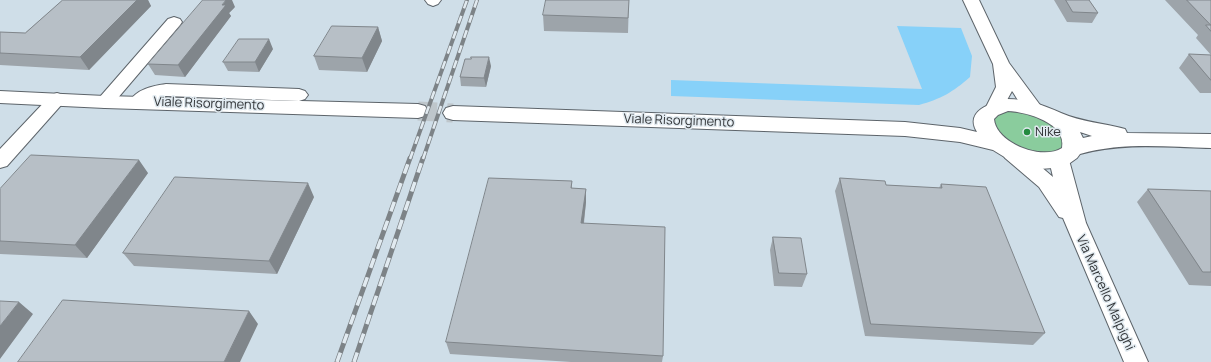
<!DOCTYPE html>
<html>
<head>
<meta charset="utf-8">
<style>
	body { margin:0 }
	canvas { display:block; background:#e1eaf0 }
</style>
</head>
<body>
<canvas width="1211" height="362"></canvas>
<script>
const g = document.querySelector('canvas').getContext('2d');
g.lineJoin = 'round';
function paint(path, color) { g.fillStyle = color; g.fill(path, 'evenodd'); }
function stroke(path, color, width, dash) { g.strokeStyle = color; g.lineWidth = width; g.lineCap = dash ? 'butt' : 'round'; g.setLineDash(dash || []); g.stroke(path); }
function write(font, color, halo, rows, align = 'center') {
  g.font = font + ' Manrope,sans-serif'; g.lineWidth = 3; g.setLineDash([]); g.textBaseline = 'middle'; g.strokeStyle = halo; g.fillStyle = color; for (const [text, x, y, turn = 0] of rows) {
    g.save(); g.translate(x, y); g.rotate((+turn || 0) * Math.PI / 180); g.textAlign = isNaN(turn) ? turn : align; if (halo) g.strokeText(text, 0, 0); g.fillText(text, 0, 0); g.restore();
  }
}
const built = new Path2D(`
	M 0,0 L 1211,0 L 1211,362 L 0,362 Z`);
const green = new Path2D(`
	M 1011,110 L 1033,113 L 1060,130 L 1064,144 L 1060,150 L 1041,155 L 1005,143 L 992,121 L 996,115 Z`);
const water = new Path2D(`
	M 897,26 L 961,28 L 972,56 L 970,77 C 953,92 941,99 919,105 L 671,96 L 671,80 L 922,89 Z`);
const primaryTunnel = new Path2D(`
	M 418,111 L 453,113`);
const minor = new Path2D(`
	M 425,0 L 441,0 L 438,4 L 433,6 L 428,4 Z
	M 963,0 L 979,0 L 1009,63 L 1043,109 L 1040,113 C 1025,117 1020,102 1012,91 L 1001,111 L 995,113 L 989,111 L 986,107 L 996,87 L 993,64 Z
	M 174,17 L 180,19 L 182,22 L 180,25 L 111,106 L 105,108 L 99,106 L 96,102 L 99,98 L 168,19 Z
	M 166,84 L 299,89 L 305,91 L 308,95 L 305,99 L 299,101 L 166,96 C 151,98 147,110 132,106 L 129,102 C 137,89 152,86 166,84 Z
	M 57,93 L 63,95 L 66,99 L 63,103 L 7,166 L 0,168 L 0,149 L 51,95 Z
	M 1012,146 L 1019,148 L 1053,177 L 1049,160 L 1052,155 L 1059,153 L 1066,155 L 1069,160 L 1086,223 L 1148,362 L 1124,362 L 1063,218 L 1059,217 L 1039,187 L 1005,158 L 1002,153 L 1005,148 Z`);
const primary = new Path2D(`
	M 0,91 L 105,96 L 418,104 L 425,106 L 428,111 L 425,116 L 418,118 L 105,108 L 0,103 Z
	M 1007,99 C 1027,99 1043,105 1061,113 C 1081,122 1104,123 1125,129 L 1127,133 L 1211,134 L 1211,148 C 1167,147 1122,142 1080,154 L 1077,158 L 1070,163 L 1053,168 L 1040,169 L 1020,164 L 1006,158 L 993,150 L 960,142 L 905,136 L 453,120 L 446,118 L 443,113 L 446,108 L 453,106 L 905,122 L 960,128 L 977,132 C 964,110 992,103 1007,99 ZM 1008,111 C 1027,112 1067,123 1062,148 C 1042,161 996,143 994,119 L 998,115 ZM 1080,132 L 1092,136 L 1083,138 Z`);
const railFar1 = new Path2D(`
	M 410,159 L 467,0
	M 423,159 L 477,0`);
const rail = new Path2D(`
	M 337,362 L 410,158
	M 354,362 L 423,158`);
const wall = new Path2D(`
	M 63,0 L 148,0 L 151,6 L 89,70 L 0,65 L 0,32 L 25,33 Z
	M 629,0 L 628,33 L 544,31 L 543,15 Z
	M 1054,0 L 1089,0 L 1098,13 L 1092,23 L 1067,22 Z
	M 1165,0 L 1211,0 L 1211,55 L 1196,38 L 1198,35 Z
	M 235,7 L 229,13 L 231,16 L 185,77 L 155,75 L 148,64 Z
	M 378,27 L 382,41 L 367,72 L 319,70 L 314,56 Z
	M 273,49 L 259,72 L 228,71 L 223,62 Z
	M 1189,54 L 1211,55 L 1211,93 L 1200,93 L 1179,68 Z
	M 491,66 L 486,87 L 461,86 L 460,77 Z
	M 148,173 L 87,258 L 0,254 L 0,189 Z
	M 840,178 L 886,185 L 939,188 L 941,184 L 1045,333 L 1033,345 L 865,336 L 835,191 Z
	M 572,181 L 572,188 L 586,189 L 586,202 L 584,223 L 663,356 L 662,362 L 571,362 L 450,354 L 446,342 Z
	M 1148,189 L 1211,191 L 1211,286 L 1189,285 L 1137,202 Z
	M 314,197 L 277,274 L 134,266 L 123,253 Z
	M 773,237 L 807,274 L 802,287 L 774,286 L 770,250 Z`);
const shadedWall = new Path2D(`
	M 137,0 L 148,0 L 151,6 L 89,70 L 80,57 Z
	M 226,0 L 232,0 L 235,7 L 229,13 L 231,16 L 185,77 L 178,65 Z
	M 378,27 L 382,41 L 367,72 L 362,58 Z
	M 269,39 L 273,49 L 259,72 L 255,62 Z
	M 489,57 L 491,66 L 486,87 L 484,78 Z
	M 139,160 L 148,173 L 87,258 L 75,245 Z
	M 308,183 L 314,197 L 277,274 L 269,261 Z
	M 586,189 L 586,202 L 582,236 L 581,223 Z
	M 19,302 L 33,314 L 0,359 L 0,326 Z
	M 249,311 L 258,324 L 240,362 L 224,362 Z`);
const building = new Path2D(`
	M 63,0 L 137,0 L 80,57 L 0,53 L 0,32 L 25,33 Z
	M 203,0 L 226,0 L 222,5 L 226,5 L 178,65 L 148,64 Z
	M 546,0 L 629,0 L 628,18 L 543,15 Z
	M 1066,0 L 1089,0 L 1098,13 L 1073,12 Z
	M 1187,0 L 1211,0 L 1211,25 Z
	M 1206,25 L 1211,25 L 1211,31 Z
	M 332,26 L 378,27 L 362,58 L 314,56 Z
	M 239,39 L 269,39 L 255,62 L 223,62 Z
	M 1189,54 L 1211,55 L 1211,80 Z
	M 471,57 L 489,57 L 484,78 L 460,77 L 465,59 L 471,59 Z
	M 31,155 L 139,160 L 75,245 L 0,241 L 0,189 Z
	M 175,177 L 308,183 L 269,261 L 123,253 Z
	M 489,178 L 572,181 L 571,188 L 586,189 L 581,223 L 665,227 L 663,356 L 446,342 Z
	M 840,178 L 885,181 L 886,185 L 942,188 L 941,184 L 986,187 L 1045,333 L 871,324 Z
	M 1148,189 L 1211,191 L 1211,272 L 1203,272 Z
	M 773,237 L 801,238 L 807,274 L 779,273 Z
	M 63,300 L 249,311 L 224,362 L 18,362 Z
	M 0,301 L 19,302 L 0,326 Z`);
const markers = [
	[1027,132,4,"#238a3f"]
];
const streetNames = [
	["Viale Risorgimento",209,104,2],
	["Viale Risorgimento",679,121,2],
	["Via Marcello Malpighi",1105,293,66]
];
const poiNames = [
	["Nike",1035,132]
];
paint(built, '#cfdee8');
paint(green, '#8acc9d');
paint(water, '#87d1f9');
stroke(primaryTunnel, '#bec6cb', 19, [19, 10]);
stroke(minor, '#5d646a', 2);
stroke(primary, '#5d646a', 2);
paint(minor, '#fff');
paint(primary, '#fff');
stroke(railFar1, '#7d8387', 4);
stroke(rail, '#7d8387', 5);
stroke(railFar1, '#e1eaf0', 2.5, [8]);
stroke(rail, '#e1eaf0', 3.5, [10]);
paint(wall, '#9da4aa');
paint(shadedWall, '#80868b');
paint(building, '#b7bfc6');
stroke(building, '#80868b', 1);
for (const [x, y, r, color] of markers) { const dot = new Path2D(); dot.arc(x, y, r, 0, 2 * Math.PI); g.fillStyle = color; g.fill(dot); stroke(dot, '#e1eaf0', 1.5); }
write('13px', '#313437', '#e1eaf0', streetNames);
write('13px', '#313437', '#e1eaf0', poiNames, 'left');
</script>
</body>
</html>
